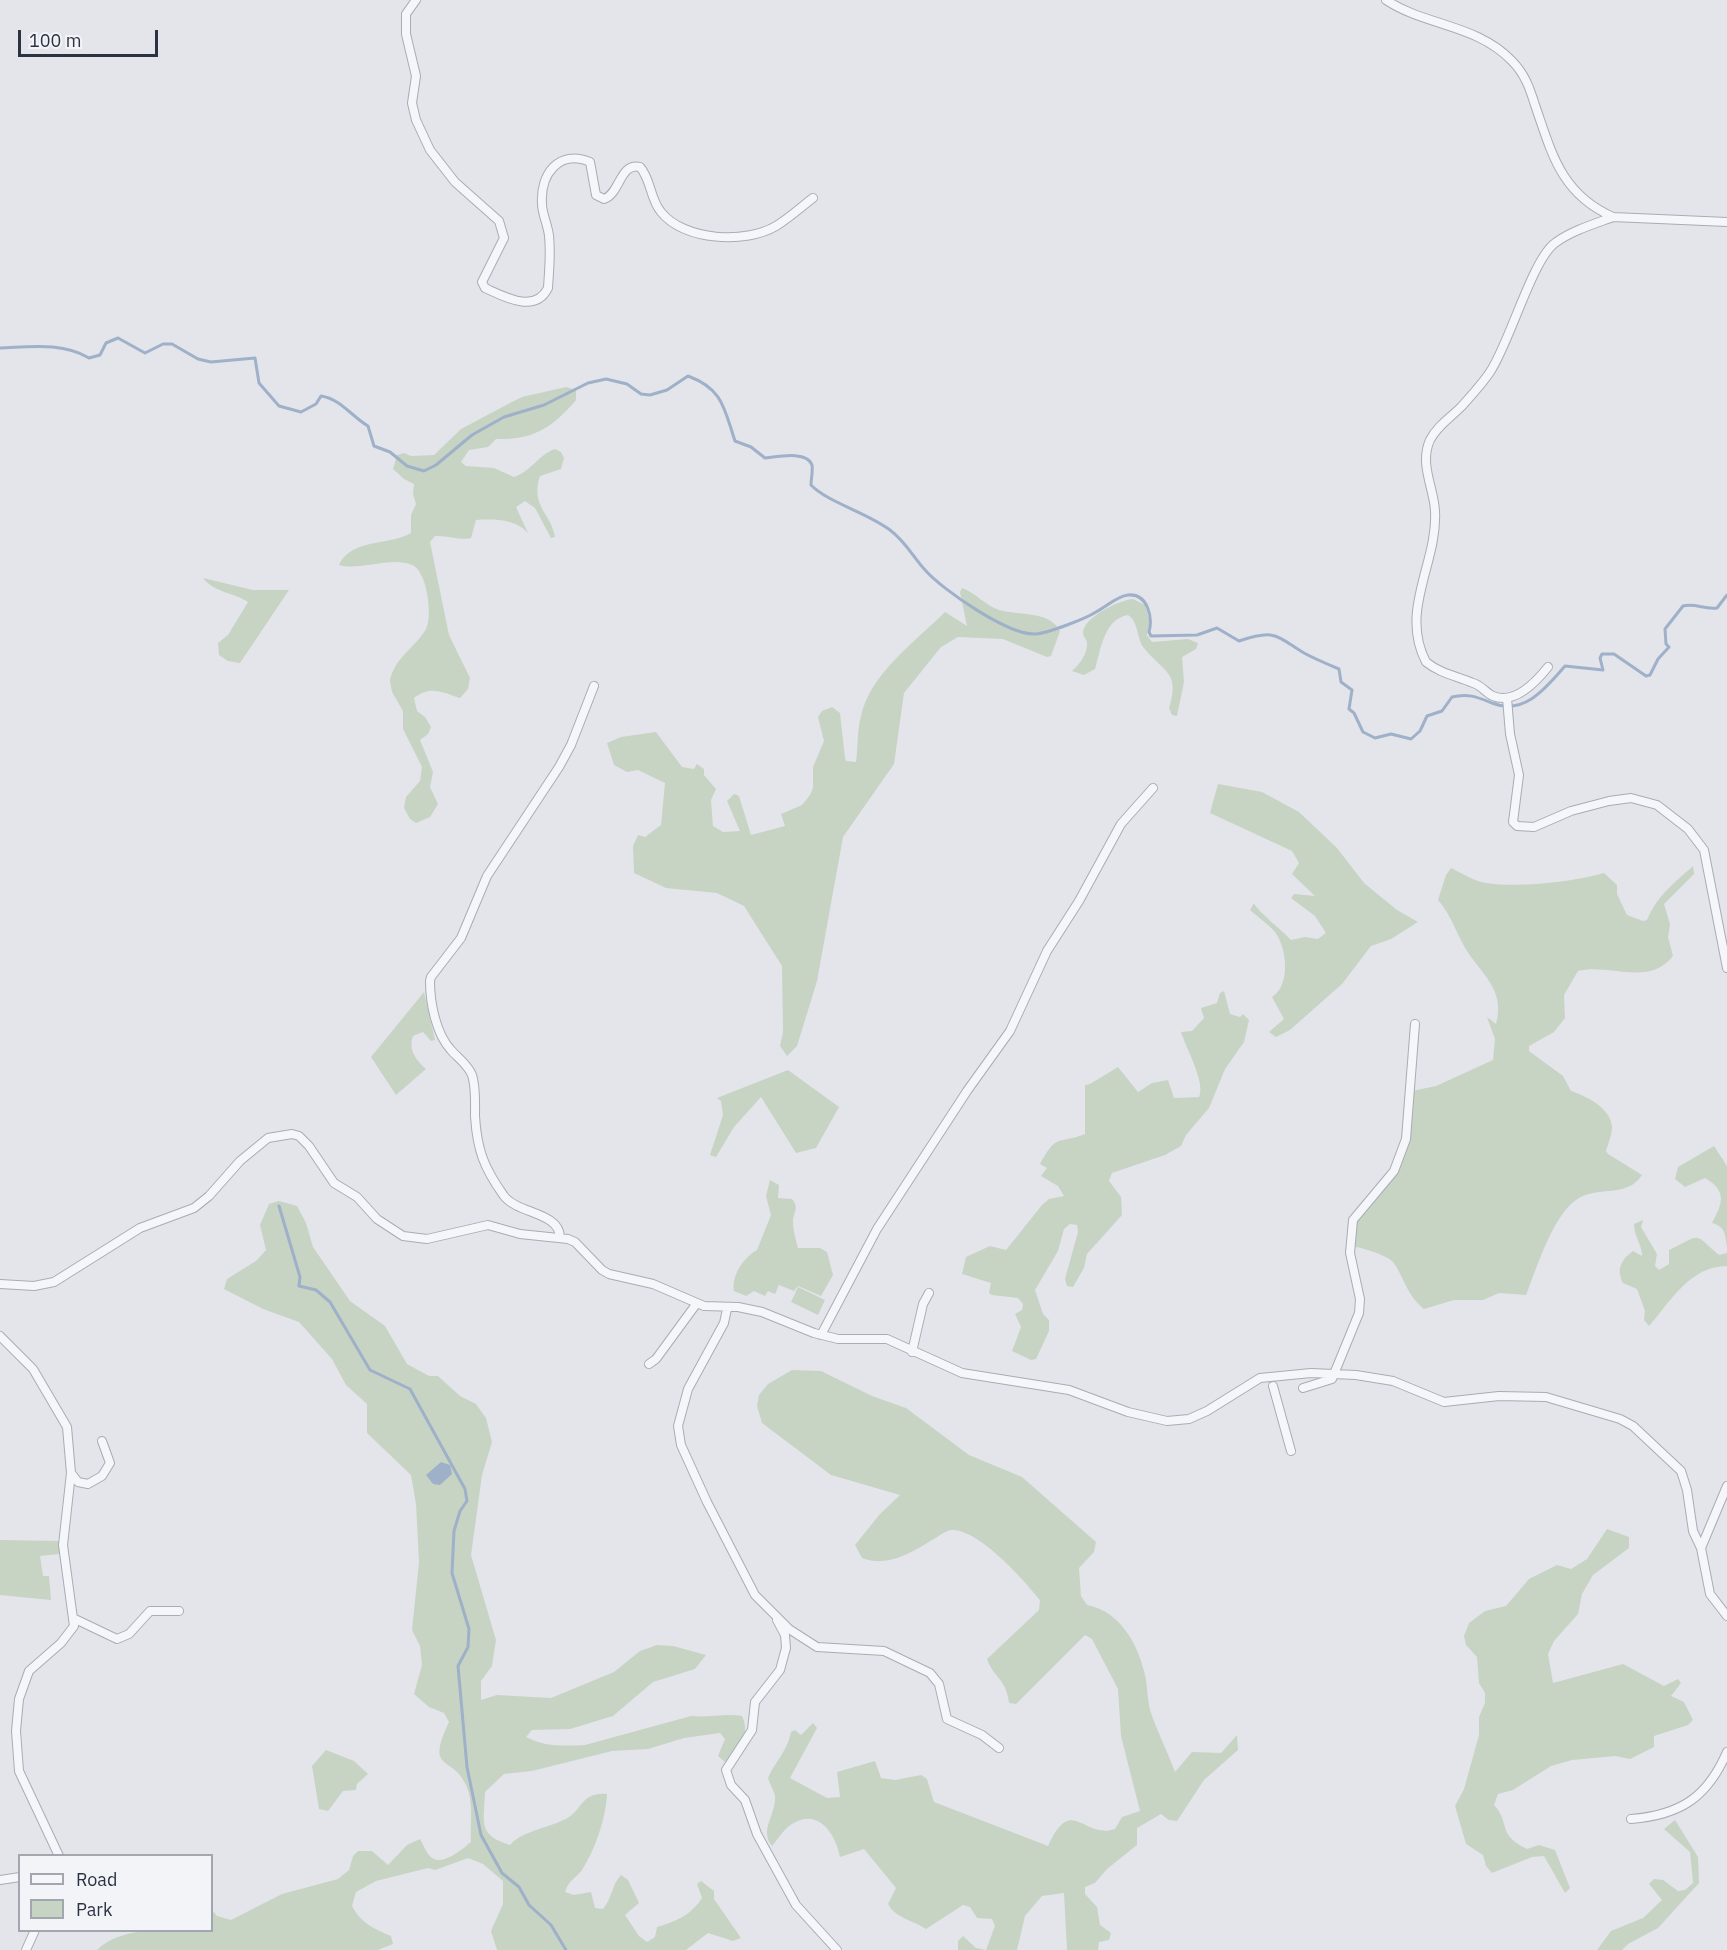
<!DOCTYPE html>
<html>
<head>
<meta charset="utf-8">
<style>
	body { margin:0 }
	#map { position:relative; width:1727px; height:1950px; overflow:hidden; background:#e3e5eb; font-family:"IBM Plex Sans",sans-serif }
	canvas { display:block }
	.legend { position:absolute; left:18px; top:1854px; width:195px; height:78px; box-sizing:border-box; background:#f2f4f8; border:2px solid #a2a6af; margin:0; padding:8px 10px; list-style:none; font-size:18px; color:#2b3242 }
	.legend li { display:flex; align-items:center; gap:12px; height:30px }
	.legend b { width:30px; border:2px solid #a2a6af }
	.scale { position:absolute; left:18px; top:30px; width:140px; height:27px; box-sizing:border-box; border:3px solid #2b3242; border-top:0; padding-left:8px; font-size:18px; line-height:21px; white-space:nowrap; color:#2b3242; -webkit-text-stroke:4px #f2f4f8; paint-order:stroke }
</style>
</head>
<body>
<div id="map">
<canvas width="1727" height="1950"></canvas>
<ul class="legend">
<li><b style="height:8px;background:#f5f6f9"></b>Road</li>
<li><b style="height:16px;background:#c7d4c4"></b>Park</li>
</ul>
<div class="scale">100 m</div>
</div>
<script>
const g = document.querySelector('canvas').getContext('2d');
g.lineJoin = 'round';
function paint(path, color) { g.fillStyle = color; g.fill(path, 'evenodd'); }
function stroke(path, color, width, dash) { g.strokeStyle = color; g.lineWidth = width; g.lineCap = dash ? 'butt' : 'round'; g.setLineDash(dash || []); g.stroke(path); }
const green = new Path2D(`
	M 566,387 L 576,390 L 576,400 C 552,428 534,440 496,439 L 488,447 L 469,450 L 461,462 L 466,466 L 494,468 L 514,477 C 532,471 539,454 555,449 L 561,452 L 564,458 L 561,469 L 540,476 C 530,506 551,513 555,537 L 551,538 L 535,508 L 525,501 L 516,507 L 528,533 C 516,519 493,519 476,520 L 471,538 C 461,541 447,535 435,536 L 430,542 L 449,635 L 470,678 L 468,689 L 460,698 C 442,692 430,685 414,698 L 417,711 L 425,717 L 431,727 L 428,734 L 420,740 L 433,772 L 430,787 L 438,804 L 430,817 L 416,823 L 410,819 L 404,808 L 406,797 L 420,781 L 422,767 L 403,729 L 403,711 L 392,692 L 390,681 C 394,658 415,648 426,629 C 433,617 427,570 412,565 C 389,556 363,571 339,565 C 351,538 389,546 411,533 L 411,515 L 416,504 L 413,494 L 414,484 L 404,479 L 393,469 L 397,455 L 404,453 L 411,456 L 434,455 L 461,429 L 510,403 L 522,397 Z
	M 203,578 L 253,590 L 289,590 L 240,663 L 228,661 L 219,655 L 218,643 L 228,635 L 248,602 C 233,592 215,593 203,578 Z
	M 962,588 C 976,593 986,606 999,610 C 1019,616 1049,610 1060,631 L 1051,656 L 1047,657 L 1003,639 L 958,637 L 941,647 L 904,693 L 894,764 L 843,837 L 817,981 L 797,1046 L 787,1056 L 780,1046 L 783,1032 L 782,966 L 744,906 L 717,893 L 666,888 L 634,873 L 633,846 L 638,835 L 645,837 L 661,825 L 665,783 L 638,770 L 627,772 L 614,765 L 607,743 L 621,737 L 656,732 L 682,767 L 694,769 L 697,764 L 704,769 L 704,775 L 716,789 L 711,800 L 713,826 L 723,832 L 740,831 L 727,801 L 734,794 L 739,796 L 751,835 L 785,826 L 781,814 L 802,805 L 810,795 L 813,788 L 813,767 L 824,741 L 818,717 L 822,711 L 832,707 L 840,713 L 845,758 L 846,761 L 856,762 C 858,747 857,730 861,716 C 870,674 916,641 945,612 L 967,626 L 960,592 Z
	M 1133,599 L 1145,605 L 1150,622 L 1147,635 L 1152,642 L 1188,639 L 1198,643 L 1196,649 L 1182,657 L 1184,682 L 1177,716 L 1172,715 L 1169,708 C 1181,672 1163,672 1144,648 C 1136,638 1139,622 1128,615 C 1104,619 1101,649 1095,669 L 1084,675 L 1072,671 C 1080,664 1088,653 1087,642 C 1086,639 1083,636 1083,633 C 1083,617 1120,600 1133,599 Z
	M 1218,784 L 1262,792 L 1299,812 L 1337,848 L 1364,883 L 1397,910 L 1418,922 L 1391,939 L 1371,946 L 1342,984 L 1290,1030 L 1276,1037 L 1269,1032 L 1284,1019 L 1272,997 C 1291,985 1287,948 1275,932 C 1268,924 1258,917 1250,910 L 1254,903 C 1257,911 1283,931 1291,940 L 1305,937 L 1318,939 L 1326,933 L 1315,916 L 1291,898 L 1294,894 L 1315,896 L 1292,874 L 1299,863 L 1292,851 L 1210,813 Z
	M 1693,866 L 1694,874 L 1664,904 L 1670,924 L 1668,937 L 1673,956 C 1649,987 1610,963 1578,971 L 1564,995 L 1565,1018 L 1554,1032 L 1529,1046 L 1529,1051 L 1563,1076 L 1571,1091 C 1586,1096 1611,1108 1612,1127 C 1612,1135 1608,1144 1606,1151 L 1608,1154 L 1642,1175 C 1627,1198 1600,1186 1579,1198 C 1553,1213 1537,1268 1526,1295 L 1499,1293 L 1483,1300 L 1454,1300 L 1424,1309 C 1407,1296 1404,1277 1393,1262 C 1387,1255 1358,1246 1349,1246 L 1350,1218 L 1391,1171 L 1406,1139 L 1407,1092 L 1436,1086 L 1493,1060 L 1495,1039 L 1487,1017 L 1496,1024 C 1505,992 1485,977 1469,954 C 1457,937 1452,915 1438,900 L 1446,875 L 1451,868 C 1463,874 1474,881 1486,883 C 1520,888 1571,882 1604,873 L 1617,885 L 1617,894 L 1627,915 L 1643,921 L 1647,920 C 1657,896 1674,883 1693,866 Z
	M 1224,991 L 1230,1014 L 1240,1017 L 1243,1014 L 1249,1020 L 1244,1042 L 1225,1069 L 1209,1108 L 1186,1135 L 1181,1146 L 1165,1155 L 1112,1173 L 1109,1181 L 1121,1197 L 1122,1215 L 1087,1254 L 1084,1268 L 1073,1287 L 1067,1286 L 1065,1279 L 1078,1232 L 1077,1225 L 1070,1224 L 1064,1229 L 1058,1251 L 1035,1290 L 1043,1314 L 1049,1320 L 1049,1331 L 1036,1359 L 1031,1360 L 1012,1351 L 1021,1327 L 1015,1314 L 1022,1310 L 1023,1304 L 1018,1298 L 992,1295 L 989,1293 L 991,1283 L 962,1274 L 966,1257 L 990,1246 L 1006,1250 L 1042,1205 L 1049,1199 L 1064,1196 L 1058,1186 L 1041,1176 L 1047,1168 L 1040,1164 C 1058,1132 1057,1145 1085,1134 L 1085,1085 L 1090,1084 L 1118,1067 L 1138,1092 L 1152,1083 L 1168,1080 L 1174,1098 L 1199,1097 C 1206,1083 1186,1048 1181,1032 L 1192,1031 L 1204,1018 L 1201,1008 L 1217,1003 L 1220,993 Z
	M 424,992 L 435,1040 L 431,1041 L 423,1032 L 413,1036 C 408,1050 416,1060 426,1069 L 396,1095 L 371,1057 Z
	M 788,1070 L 839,1107 L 816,1148 L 796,1153 L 761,1097 L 734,1127 L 716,1157 L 710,1155 L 723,1115 L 721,1101 L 717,1098 Z
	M 1714,1146 L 1727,1166 L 1727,1247 C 1725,1235 1726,1227 1712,1223 C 1723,1203 1727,1191 1705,1178 L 1685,1187 L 1675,1179 L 1678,1167 Z
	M 770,1180 L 779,1185 L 778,1198 L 792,1199 C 800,1209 793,1211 793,1222 C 793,1230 796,1240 798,1248 L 820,1248 L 827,1252 L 833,1275 L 821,1296 L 798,1286 L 794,1291 L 779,1285 L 775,1294 L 768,1291 L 765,1296 L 754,1291 L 746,1296 L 734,1291 C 731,1276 744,1257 757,1250 L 771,1215 L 766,1196 Z
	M 279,1201 L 297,1206 L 306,1223 L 313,1247 L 350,1301 L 385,1326 L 407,1364 L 429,1376 L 438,1376 L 460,1396 L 476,1404 L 486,1418 L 492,1442 L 482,1475 L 471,1555 L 496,1640 L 492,1666 L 481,1681 L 481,1700 L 497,1695 L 551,1698 L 614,1672 L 640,1651 L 657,1645 L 673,1646 L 706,1655 L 695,1669 L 653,1682 L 613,1716 L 570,1729 L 532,1730 L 526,1737 C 545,1747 563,1746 585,1745 L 691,1716 C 708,1718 726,1713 742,1716 C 752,1736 736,1748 725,1762 L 718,1756 L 725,1739 L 720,1733 L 684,1738 L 648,1749 L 612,1751 L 532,1771 L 504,1774 L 485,1792 C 484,1822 477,1835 510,1845 C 523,1830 551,1828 569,1817 C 583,1808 582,1792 607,1794 C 606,1818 595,1850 582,1870 C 576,1878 568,1881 565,1892 L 574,1895 L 591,1892 L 595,1908 L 603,1909 C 612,1899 611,1886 621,1875 L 628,1880 L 639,1903 L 625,1915 L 639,1936 L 647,1942 L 655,1937 L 657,1927 C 676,1922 692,1914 702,1898 L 697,1884 L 701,1881 L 714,1891 L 714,1899 L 741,1938 L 733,1941 L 708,1933 L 686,1950 L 497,1950 L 491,1931 L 503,1904 L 503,1881 L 483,1864 L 468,1858 L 435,1870 L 428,1868 L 376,1881 L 356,1892 L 352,1906 C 362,1924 373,1928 391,1936 L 393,1944 L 378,1950 L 97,1950 C 123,1924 176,1931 212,1930 L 212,1910 L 217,1916 L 231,1920 L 282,1894 L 338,1879 L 349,1870 L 353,1856 L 358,1851 L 372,1851 L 388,1865 L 407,1845 L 420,1839 C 423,1844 426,1853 431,1857 C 441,1867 463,1849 471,1842 C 470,1824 474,1802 466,1785 C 452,1754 425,1773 449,1722 L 444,1713 L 429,1707 L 414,1694 L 422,1665 L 420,1646 L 412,1630 L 419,1562 L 416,1504 L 411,1475 L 367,1433 L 367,1404 L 346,1385 L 332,1359 L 299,1322 L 263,1309 L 224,1289 L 227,1279 L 256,1261 L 266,1250 L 260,1225 L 269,1204 Z
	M 1643,1220 L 1641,1227 L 1657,1254 L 1655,1266 L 1659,1270 L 1669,1264 L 1669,1250 C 1703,1234 1692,1232 1719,1255 L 1727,1253 L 1727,1266 C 1690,1266 1671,1301 1649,1326 L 1644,1320 L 1645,1311 L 1637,1289 L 1623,1283 C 1616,1269 1621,1260 1633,1251 L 1642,1256 C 1642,1244 1634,1237 1634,1224 Z
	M 798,1287 L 825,1300 L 818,1315 L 791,1302 Z
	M 792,1370 L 821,1371 L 872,1396 L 906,1408 L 969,1455 L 1022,1477 L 1096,1542 L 1094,1552 L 1079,1568 L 1081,1596 L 1087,1605 C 1120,1611 1138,1644 1145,1675 C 1148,1688 1147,1703 1152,1716 C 1159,1735 1168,1753 1175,1772 L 1192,1752 L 1221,1753 L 1237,1735 L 1238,1750 L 1204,1780 L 1177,1821 L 1169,1820 L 1161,1814 L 1137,1828 L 1137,1845 L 1107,1869 L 1095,1883 L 1085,1887 L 1085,1894 L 1097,1907 L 1100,1925 L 1111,1933 L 1109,1940 L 1099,1942 L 1098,1950 L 1067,1950 L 1064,1893 L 1042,1896 L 1025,1916 L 1017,1950 L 958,1950 L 958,1941 L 963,1936 L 976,1948 L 986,1950 L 995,1926 L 992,1919 L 977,1918 L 970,1907 L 963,1905 L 926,1929 C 914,1921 894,1917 888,1904 L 896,1888 L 864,1849 L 840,1857 C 836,1834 818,1807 792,1824 C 784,1829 778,1839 772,1846 C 759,1829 776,1816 775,1796 C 774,1791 770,1784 768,1778 C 776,1760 787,1752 791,1732 L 795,1730 L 801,1735 L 813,1723 L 817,1728 L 790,1778 L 827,1798 L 840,1797 L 837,1772 L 875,1761 L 881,1778 L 895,1780 L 921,1775 L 927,1779 L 934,1802 L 1048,1846 C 1072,1793 1083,1840 1115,1829 L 1122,1817 L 1140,1811 L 1121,1736 L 1118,1689 L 1092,1639 L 1085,1635 L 1016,1704 L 1009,1703 C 1006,1678 995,1680 987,1659 L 1039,1610 L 1040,1600 C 1024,1580 978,1528 951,1530 C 945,1531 939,1536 934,1539 C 912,1552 889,1568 862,1558 L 855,1545 L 880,1514 L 900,1495 L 831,1475 L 762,1423 L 757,1406 L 759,1395 L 768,1384 Z
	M 1607,1529 L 1629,1537 L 1629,1548 L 1593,1575 L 1582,1594 L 1578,1614 L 1554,1641 L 1548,1654 L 1553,1683 L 1623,1664 L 1664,1686 L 1678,1679 L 1681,1683 L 1671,1696 L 1684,1702 L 1693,1720 L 1688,1725 L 1654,1736 L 1654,1747 L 1630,1759 L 1615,1756 L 1572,1760 L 1551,1766 L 1513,1790 L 1498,1794 L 1494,1805 C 1511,1823 1496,1834 1527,1849 L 1539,1845 L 1555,1850 L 1570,1888 L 1565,1893 L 1544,1856 L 1532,1857 L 1492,1873 L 1486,1866 L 1483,1855 L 1466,1844 L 1455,1806 L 1464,1789 L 1479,1735 L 1479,1717 L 1485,1703 L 1485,1693 L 1479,1683 L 1477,1657 L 1466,1645 L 1464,1636 L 1469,1623 L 1485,1611 L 1506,1606 L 1529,1579 L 1557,1565 L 1571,1569 L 1587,1559 Z
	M 0,1540 L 59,1541 L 59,1554 L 40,1556 L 43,1576 L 49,1576 L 51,1600 L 0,1595 Z
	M 326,1750 L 354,1761 L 368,1774 L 357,1784 L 356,1790 L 343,1791 L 328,1811 L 319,1809 L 312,1766 Z
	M 1675,1820 L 1698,1857 L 1699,1883 L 1658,1928 L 1628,1944 L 1622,1950 L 1597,1950 L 1611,1931 L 1643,1918 L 1662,1900 L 1649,1884 L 1654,1879 L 1663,1880 L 1678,1891 L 1685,1890 L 1693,1883 L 1690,1852 L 1664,1829 Z`);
const water = new Path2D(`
	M 441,1462 L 450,1465 L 452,1474 L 440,1485 L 433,1484 L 426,1475 Z`);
const stream = new Path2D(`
	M 0,348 C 30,347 62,342 89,358 L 100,355 L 106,343 L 118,338 L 145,353 L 163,344 L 172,344 L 198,359 L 211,362 L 255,358 L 259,383 L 279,406 L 301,412 L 316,404 L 321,396 C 341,399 351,416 368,426 L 374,446 L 390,452 L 407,466 L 424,471 L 436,465 L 472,435 L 504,417 L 544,405 L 588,383 L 606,379 L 627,384 L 641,394 L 650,395 L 667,390 L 688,376 C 723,389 724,408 735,441 L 751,447 L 765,458 C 776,457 807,450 812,465 C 813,471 811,479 811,485 C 827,502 868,513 890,530 C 906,542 913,557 926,571 C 943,590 1009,636 1036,634 C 1048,633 1085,619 1096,612 C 1106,607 1117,596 1128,595 C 1148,593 1153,618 1149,632 L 1151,636 L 1197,635 L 1217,628 L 1239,641 C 1275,629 1275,635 1304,653 C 1315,659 1327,664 1339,669 L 1341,682 L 1352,690 L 1349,709 L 1354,713 L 1363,732 L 1375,738 L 1391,734 L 1411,739 L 1420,731 L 1427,716 L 1442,711 L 1452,697 C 1468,693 1477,697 1492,703 C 1524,716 1546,688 1565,666 L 1603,670 L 1600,658 L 1602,654 L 1614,654 L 1646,676 L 1650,675 L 1658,659 L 1669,647 L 1666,644 L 1665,629 L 1683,606 C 1696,603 1705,610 1717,608 L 1727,595
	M 279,1206 L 300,1277 L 299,1286 L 316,1290 L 330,1302 L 370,1370 L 410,1389 L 465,1489 L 467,1501 L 460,1511 L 454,1531 L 452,1573 L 469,1629 L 468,1647 L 458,1666 L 467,1767 L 481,1835 L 502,1873 L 519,1887 L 529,1905 L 551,1925 L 566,1950`);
const street = new Path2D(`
	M 416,0 L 406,14 L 406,34 L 416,76 L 412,103 L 416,120 L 430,150 L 455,182 L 499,221 L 504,238 L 482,282 L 485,288 C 505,297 535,314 548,288 C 549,271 551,253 549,236 C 548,225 542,214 542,204 C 540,174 559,149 590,162 L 596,195 L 604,199 C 620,194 620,162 640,167 C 651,179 650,199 661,212 C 684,241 746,244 776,226 C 789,218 801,207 813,198
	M 1386,0 C 1425,26 1477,24 1512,61 C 1525,74 1530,89 1535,105 C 1552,154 1561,194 1613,217 L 1727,222
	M 1548,667 C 1536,682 1514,705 1493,696 C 1486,693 1481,685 1473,683 C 1457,676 1441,674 1426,662 C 1399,610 1438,563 1435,511 C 1434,488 1419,464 1430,440 C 1437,426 1450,418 1461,407 C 1471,396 1482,384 1490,372 C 1510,342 1532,260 1555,243 C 1571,231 1594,224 1613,217
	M 1507,698 L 1510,734 L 1519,775 L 1513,822 L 1517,826 L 1534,827 L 1571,811 L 1609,801 L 1631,798 L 1657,805 L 1688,829 L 1704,850 L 1727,968
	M 560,1237 C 559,1212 518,1214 504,1196 C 484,1168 477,1150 475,1116 C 475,1102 476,1087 472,1075 C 468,1065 458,1058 451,1050 C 436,1034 430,1003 430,981 L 431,977 L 461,938 L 487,876 L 559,767 L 571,745 L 594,686
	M 0,1284 L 34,1286 L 54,1282 L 140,1228 L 194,1208 L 209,1196 L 240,1161 L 268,1138 L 292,1134 L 299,1136 L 309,1146 L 334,1183 L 357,1197 L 377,1219 L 403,1236 L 427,1239 L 488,1225 L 520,1234 L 568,1239 L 575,1242 L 602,1270 L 609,1274 L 653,1284 L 704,1306 L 738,1307 L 762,1312 L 814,1333 L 838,1339 L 887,1339 L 962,1373 L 1069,1390 L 1128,1412 L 1167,1421 L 1189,1419 L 1207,1411 L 1260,1378 L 1311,1373 L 1356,1375 L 1393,1381 L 1444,1402 L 1499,1396 L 1546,1397 L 1620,1419 L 1633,1426 L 1681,1471 L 1687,1490 L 1693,1531 L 1701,1548 L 1710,1594 L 1727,1616
	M 727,1309 L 724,1323 L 688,1389 L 678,1426 L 681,1445 L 707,1502 L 755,1595 L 789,1629 L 817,1647 L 884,1651 L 930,1673 L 939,1684 L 947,1719 L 982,1735 L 999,1748
	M 821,1335 L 877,1229 L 967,1091 L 1010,1031 L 1047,951 L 1079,901 L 1121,824 L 1153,788
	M 0,1336 L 33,1369 L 67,1427 L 71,1473 L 63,1545 L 74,1626 L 61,1643 L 29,1671 L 19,1699 L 16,1731 L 19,1771 L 59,1856
	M 912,1352 L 923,1304 L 929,1293
	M 649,1364 L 656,1359 L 697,1303
	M 1273,1386 L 1291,1451
	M 1303,1388 L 1332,1379 L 1359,1313 L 1360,1299 L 1350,1253 L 1353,1220 L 1394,1171 L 1406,1139 L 1415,1024
	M 71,1473 L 78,1482 L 88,1484 L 102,1476 L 110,1463 L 102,1441
	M 1701,1548 L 1727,1486
	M 73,1618 L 117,1639 L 129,1634 L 150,1611 L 179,1611
	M 777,1620 L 785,1635 L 786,1648 L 780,1670 L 755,1702 L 752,1730 L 726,1770 L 731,1785 L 745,1800 L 757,1834 L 796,1905 L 837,1950
	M 1631,1819 C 1680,1815 1707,1798 1727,1752
	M 0,1880 L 20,1877
	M 26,1950 L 35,1930`);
paint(green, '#c7d4c4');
paint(water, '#9fb0c9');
stroke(stream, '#9fb0c9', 3);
stroke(street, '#a8acb5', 10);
stroke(street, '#f5f6f9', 8);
</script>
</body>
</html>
